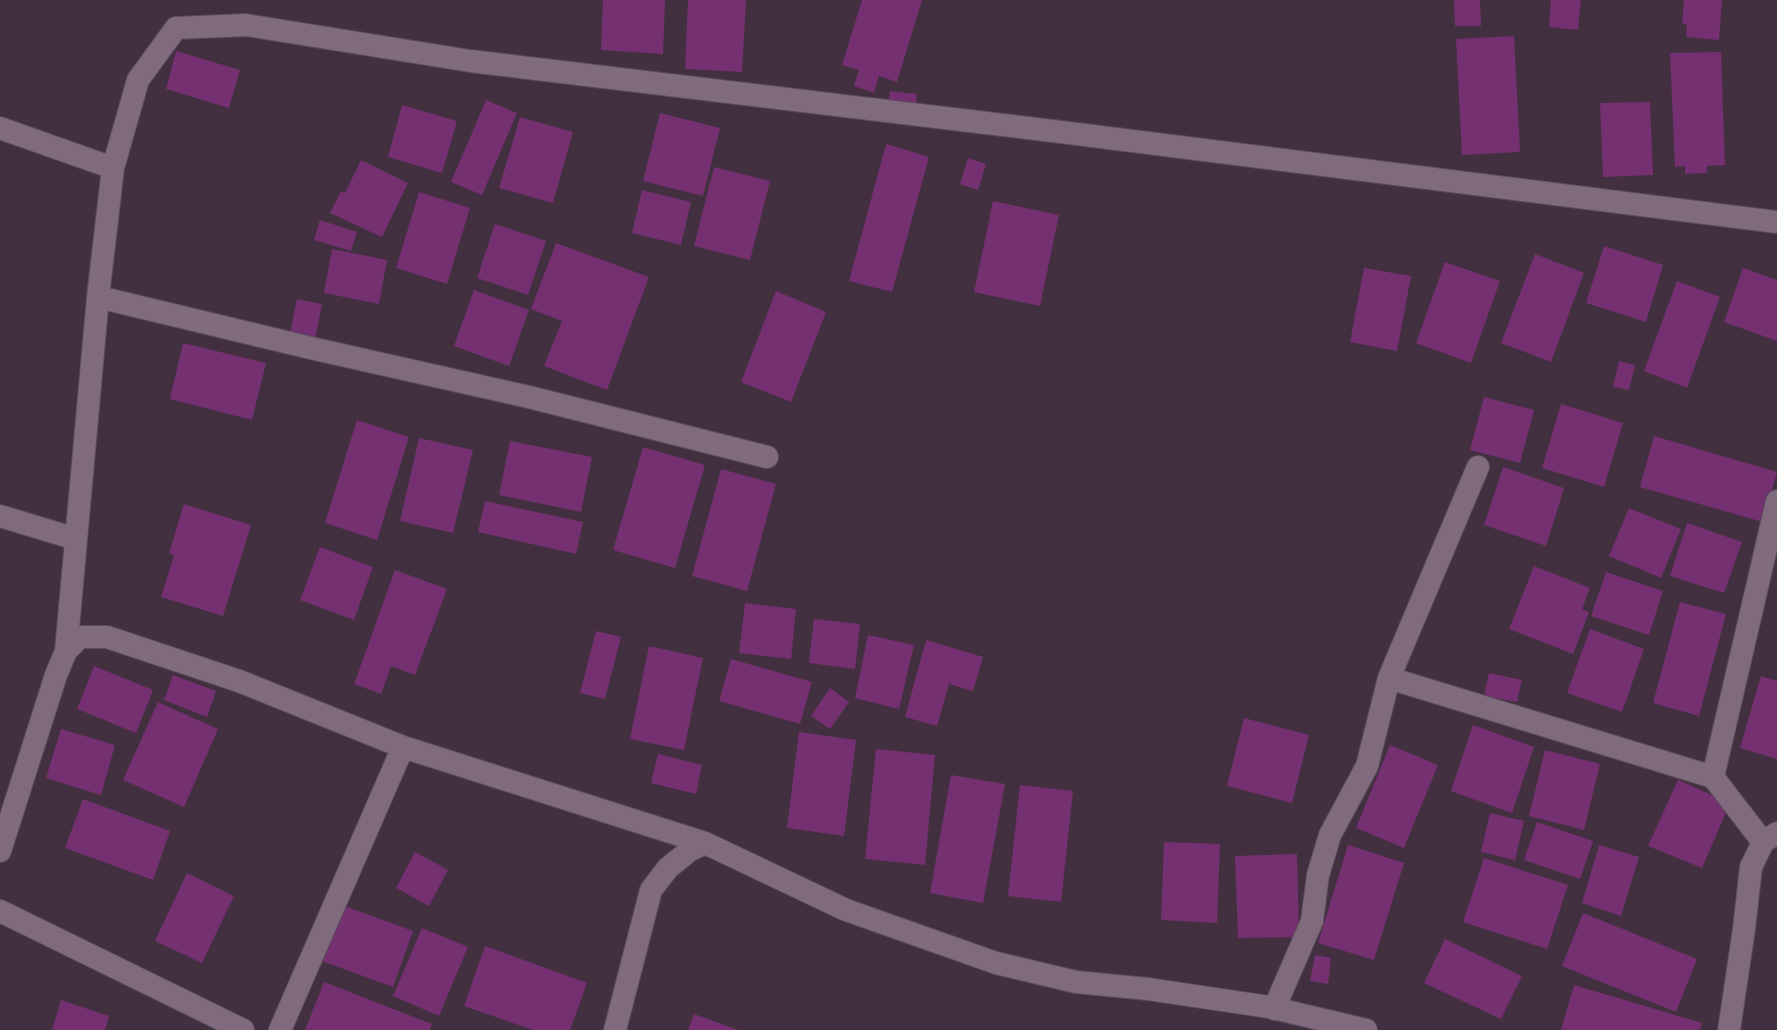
<!DOCTYPE html>
<html>
<head>
<meta charset="utf-8">
<style>
	body { margin:0 }
	canvas { display:block; background:#422f40 }
</style>
</head>
<body>
<canvas width="1777" height="1030"></canvas>
<script>
const g = document.querySelector('canvas').getContext('2d');
g.lineJoin = 'round';
function paint(path, color) { g.fillStyle = color; g.fill(path, 'evenodd'); }
function stroke(path, color, width, dash) { g.strokeStyle = color; g.lineWidth = width; g.lineCap = dash ? 'butt' : 'round'; g.setLineDash(dash || []); g.stroke(path); }
const building = new Path2D(`
	M 603,0 L 665,0 L 663,54 L 601,50 Z
	M 688,0 L 746,0 L 742,72 L 685,69 Z
	M 862,0 L 922,0 L 897,82 L 879,76 L 874,93 L 854,86 L 859,70 L 842,65 Z
	M 1454,0 L 1480,0 L 1481,26 L 1455,26 Z
	M 1551,0 L 1581,0 L 1578,30 L 1549,27 Z
	M 1684,0 L 1722,0 L 1719,40 L 1686,37 L 1687,24 L 1682,24 Z
	M 1514,36 L 1520,152 L 1462,155 L 1456,39 Z
	M 176,51 L 240,70 L 229,108 L 166,89 Z
	M 1721,52 L 1725,165 L 1707,166 L 1707,173 L 1685,174 L 1685,166 L 1675,167 L 1670,53 Z
	M 890,91 L 917,94 L 915,113 L 887,110 Z
	M 486,100 L 517,113 L 482,195 L 451,182 Z
	M 1650,102 L 1653,175 L 1603,177 L 1600,103 Z
	M 402,105 L 457,121 L 442,173 L 388,157 Z
	M 660,113 L 720,128 L 703,196 L 643,181 Z
	M 520,117 L 573,132 L 553,203 L 499,188 Z
	M 886,144 L 929,157 L 892,292 L 849,281 Z
	M 968,158 L 986,164 L 978,190 L 960,184 Z
	M 361,160 L 408,183 L 382,237 L 330,213 L 341,191 L 345,193 Z
	M 714,167 L 770,181 L 750,260 L 694,246 Z
	M 642,190 L 691,202 L 681,245 L 632,233 Z
	M 419,192 L 470,208 L 447,284 L 396,268 Z
	M 993,201 L 1059,215 L 1040,306 L 974,292 Z
	M 320,220 L 357,232 L 351,251 L 314,240 Z
	M 495,224 L 546,241 L 528,295 L 477,278 Z
	M 556,243 L 649,277 L 607,390 L 544,366 L 562,321 L 531,309 Z
	M 1604,246 L 1663,265 L 1646,322 L 1586,303 Z
	M 332,249 L 387,260 L 379,304 L 324,293 Z
	M 1535,254 L 1584,273 L 1551,362 L 1501,343 Z
	M 1445,262 L 1500,281 L 1471,363 L 1416,343 Z
	M 1364,268 L 1411,276 L 1397,351 L 1350,342 Z
	M 1743,268 L 1777,280 L 1777,341 L 1724,322 Z
	M 1677,281 L 1720,297 L 1687,388 L 1644,371 Z
	M 474,290 L 529,310 L 509,366 L 454,346 Z
	M 776,291 L 826,312 L 791,402 L 741,382 Z
	M 297,299 L 322,304 L 315,339 L 290,334 Z
	M 183,343 L 266,363 L 252,420 L 170,399 Z
	M 1619,361 L 1635,365 L 1629,390 L 1613,387 Z
	M 1484,397 L 1534,410 L 1520,463 L 1470,450 Z
	M 1561,404 L 1623,423 L 1604,487 L 1542,468 Z
	M 357,420 L 409,437 L 377,540 L 325,523 Z
	M 1654,436 L 1777,472 L 1763,522 L 1640,487 Z
	M 419,438 L 473,450 L 453,533 L 400,521 Z
	M 510,441 L 592,457 L 581,512 L 499,495 Z
	M 643,447 L 705,465 L 675,568 L 613,550 Z
	M 1503,467 L 1564,488 L 1546,546 L 1484,525 Z
	M 721,469 L 776,484 L 747,591 L 692,576 Z
	M 485,501 L 583,522 L 576,554 L 478,532 Z
	M 184,504 L 251,525 L 223,616 L 161,597 L 174,555 L 169,553 Z
	M 1629,508 L 1681,529 L 1661,578 L 1609,556 Z
	M 1687,523 L 1742,542 L 1724,593 L 1670,576 Z
	M 320,547 L 373,567 L 354,620 L 300,600 Z
	M 1534,566 L 1590,588 L 1582,609 L 1589,612 L 1573,654 L 1509,629 Z
	M 395,570 L 447,589 L 415,675 L 391,666 L 381,694 L 354,684 Z
	M 1606,572 L 1663,591 L 1649,635 L 1591,616 Z
	M 1680,602 L 1726,614 L 1699,716 L 1653,703 Z
	M 745,603 L 796,609 L 791,659 L 739,653 Z
	M 814,619 L 860,624 L 855,669 L 809,663 Z
	M 1590,629 L 1644,649 L 1622,712 L 1567,693 Z
	M 596,631 L 621,637 L 605,699 L 580,693 Z
	M 868,635 L 914,645 L 899,709 L 855,698 Z
	M 926,640 L 983,657 L 973,691 L 949,684 L 937,726 L 905,717 Z
	M 649,646 L 703,658 L 684,750 L 630,739 Z
	M 731,659 L 812,682 L 800,724 L 719,701 Z
	M 94,666 L 153,690 L 136,733 L 77,709 Z
	M 1489,673 L 1522,680 L 1517,702 L 1484,696 Z
	M 173,675 L 216,691 L 207,717 L 164,700 Z
	M 1761,676 L 1777,681 L 1777,759 L 1740,748 Z
	M 830,688 L 849,702 L 830,729 L 811,716 Z
	M 158,702 L 218,729 L 184,807 L 123,780 Z
	M 1244,718 L 1309,735 L 1292,803 L 1227,786 Z
	M 1473,725 L 1534,747 L 1512,813 L 1451,791 Z
	M 61,729 L 115,745 L 101,795 L 46,778 Z
	M 799,732 L 856,740 L 844,836 L 787,828 Z
	M 1390,745 L 1438,765 L 1404,848 L 1356,828 Z
	M 876,749 L 935,755 L 925,865 L 865,859 Z
	M 1545,750 L 1600,764 L 1584,830 L 1529,816 Z
	M 658,754 L 702,765 L 696,794 L 651,783 Z
	M 951,775 L 1005,784 L 983,903 L 930,893 Z
	M 1678,780 L 1730,803 L 1702,868 L 1648,846 Z
	M 1020,785 L 1073,791 L 1061,902 L 1008,896 Z
	M 83,799 L 170,831 L 153,880 L 65,848 Z
	M 1490,813 L 1524,821 L 1515,860 L 1481,852 Z
	M 1537,822 L 1593,841 L 1580,879 L 1524,860 Z
	M 1164,842 L 1220,844 L 1217,923 L 1161,920 Z
	M 1348,845 L 1404,863 L 1374,960 L 1318,943 Z
	M 1599,845 L 1639,857 L 1621,916 L 1582,903 Z
	M 415,852 L 448,870 L 429,906 L 396,888 Z
	M 1297,854 L 1299,937 L 1238,938 L 1235,856 Z
	M 1484,858 L 1568,885 L 1547,949 L 1463,922 Z
	M 187,873 L 234,896 L 202,963 L 155,941 Z
	M 339,904 L 413,931 L 393,987 L 319,960 Z
	M 1583,913 L 1697,959 L 1676,1012 L 1562,966 Z
	M 422,928 L 468,947 L 439,1016 L 393,996 Z
	M 1445,939 L 1522,976 L 1501,1019 L 1424,983 Z
	M 485,946 L 587,983 L 570,1030 L 533,1030 L 464,1006 Z
	M 1315,955 L 1331,958 L 1328,984 L 1310,981 Z
	M 324,982 L 432,1024 L 429,1030 L 305,1030 Z
	M 1574,985 L 1702,1023 L 1700,1030 L 1561,1030 Z
	M 61,1000 L 109,1016 L 105,1030 L 52,1030 Z
	M 694,1014 L 738,1030 L 688,1030 Z`);
const street = new Path2D(`
	M 0,128 L 113,168
	M 98,297 L 315,349 L 529,397 L 767,457
	M 0,516 L 76,539
	M 66,651 L 98,297 L 113,168 L 138,80 L 176,28 L 246,25 L 470,61 L 1053,131 L 1777,222
	M 1389,678 L 1713,777 L 1763,842
	M 1713,777 L 1777,501
	M 0,851 L 56,675 L 66,651 L 80,637 L 107,637 L 239,681 L 403,747 L 705,843 L 846,910 L 996,963 L 1076,982 L 1148,989 L 1269,1007 L 1366,1030
	M 0,911 L 243,1030
	M 1274,1009 L 1312,921 L 1318,875 L 1330,835 L 1367,766 L 1389,678 L 1478,467
	M 280,1030 L 403,747
	M 615,1030 L 651,890 L 668,868 L 689,851 L 705,843
	M 1729,1030 L 1744,929 L 1751,867 L 1763,842 L 1777,833`);
paint(building, '#743070');
stroke(street, '#5a4b59', 24);
stroke(street, '#806b7e', 22);
</script>
</body>
</html>
